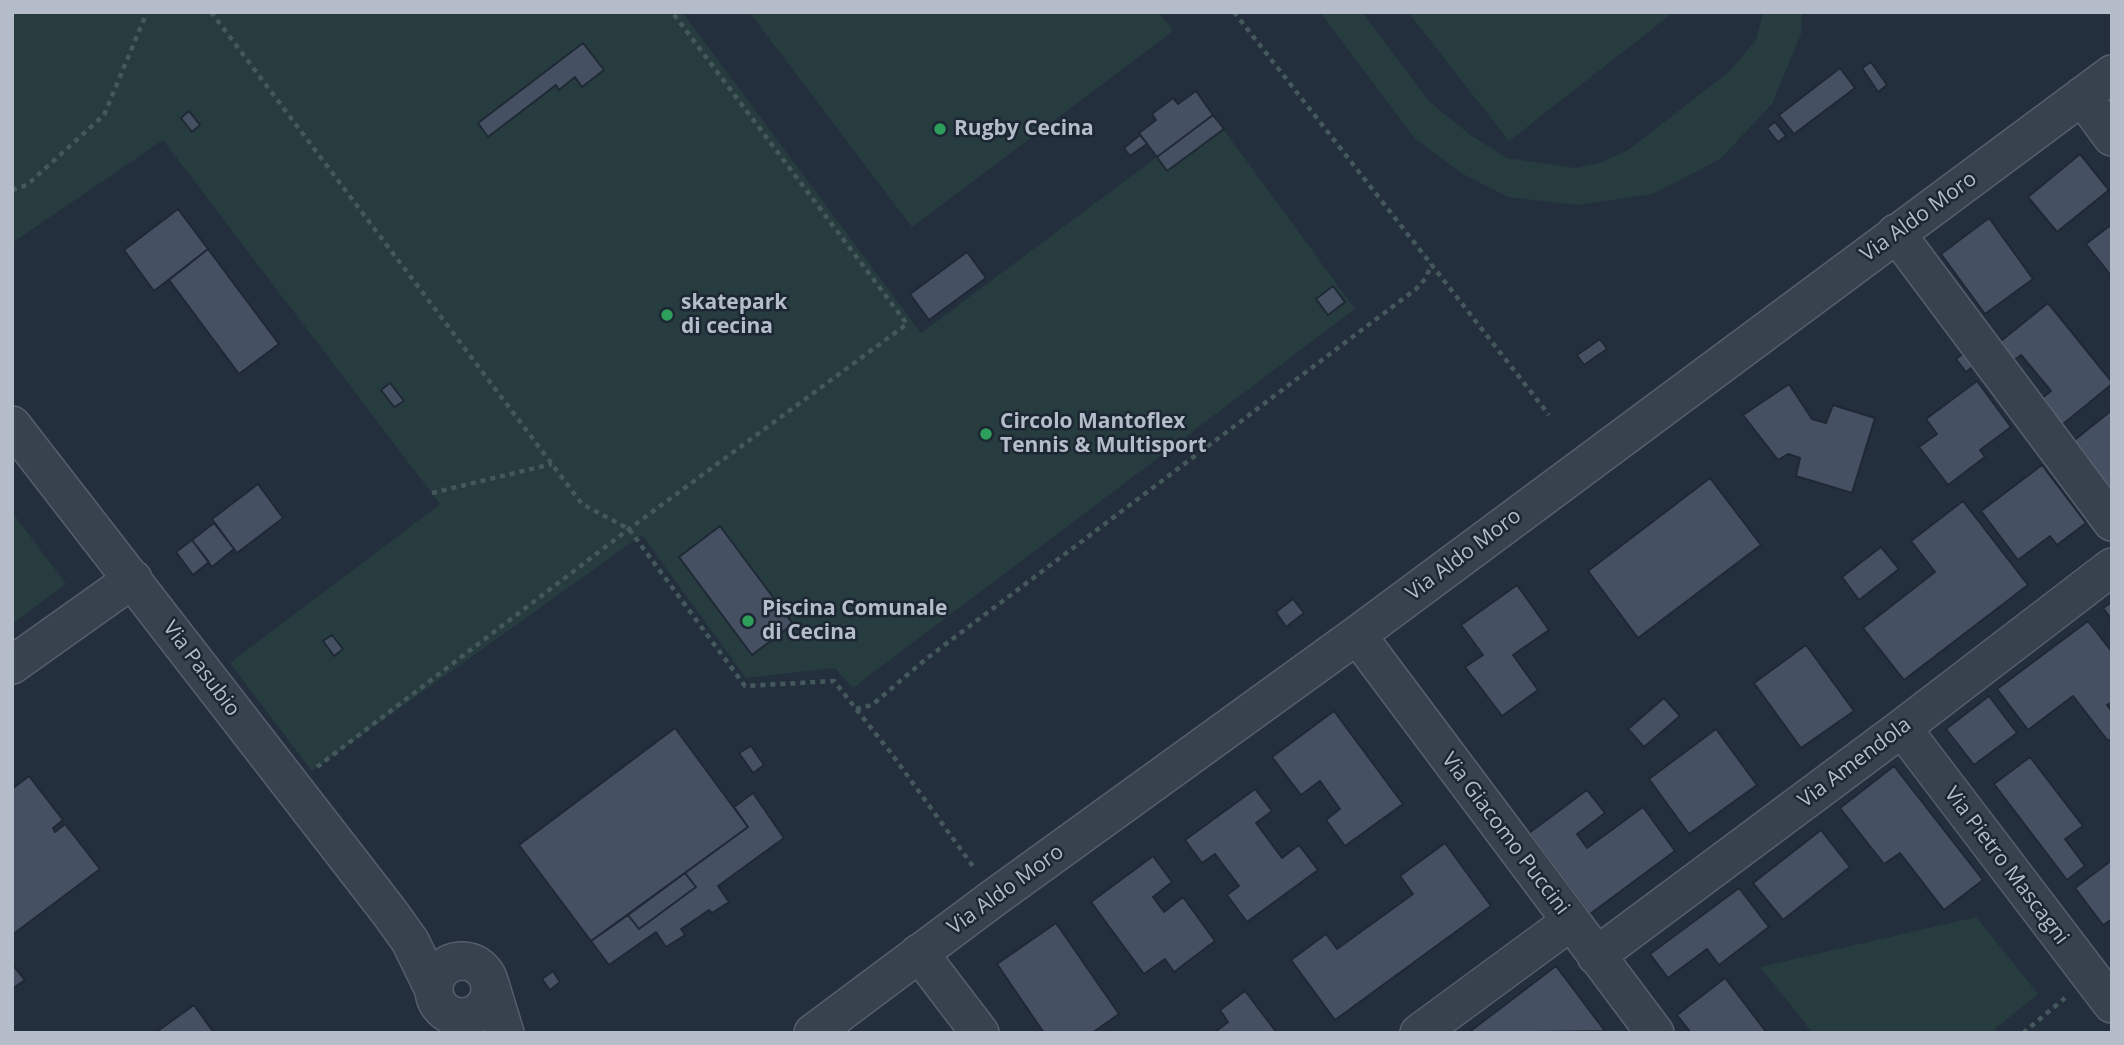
<!DOCTYPE html>
<html>
<head>
<meta charset="utf-8">
<style>
	body { margin:0 }
	#map { position:relative; width:2124px; height:1045px; overflow:hidden; background:#242f3e; font-family:"Open Sans",sans-serif }
	canvas { display:block }
	.frame { position:absolute; inset:0; border:14px solid #b4bcc9; pointer-events:none }
</style>
</head>
<body>
<div id="map">
<canvas width="2124" height="1045"></canvas>
<div class="frame"></div>
</div>
<script>
const g = document.querySelector('canvas').getContext('2d');
g.lineJoin = 'round';
function paint(path, color) { g.fillStyle = color; g.fill(path, 'evenodd'); }
function stroke(path, color, width, dash) { g.strokeStyle = color; g.lineWidth = width; g.lineCap = dash ? 'butt' : 'round'; g.setLineDash(dash || []); g.stroke(path); }
function write(font, color, halo, rows, align = 'center') {
  g.font = font + ' "Open Sans",sans-serif'; g.lineWidth = 5; g.setLineDash([]); g.textBaseline = 'middle'; g.strokeStyle = halo; g.fillStyle = color; for (const [text, x, y, turn = 0] of rows) {
    g.save(); g.translate(x, y); g.rotate((+turn || 0) * Math.PI / 180); g.textAlign = isNaN(turn) ? turn : align; if (halo) g.strokeText(text, 0, 0); g.fillText(text, 0, 0); g.restore();
  }
}
const green = new Path2D(`
	M 12,12 L 682,12 L 921,333 L 1213,115 L 1355,309 L 853,688 L 835,668 L 746,678 L 642,535 L 312,771 L 230,663 L 440,504 L 163,140 L 12,243 Z
	M 749,12 L 1159,12 L 1173,31 L 912,227 Z
	M 1320,12 L 1362,12 L 1430,102 L 1469,134 L 1507,158 L 1575,168 L 1600,163 L 1628,150 L 1730,71 L 1756,40 L 1763,12 L 1802,12 L 1801,34 L 1772,104 L 1720,159 L 1653,194 L 1578,205 L 1508,197 L 1463,174 L 1415,139 Z
	M 1408,12 L 1674,12 L 1509,141 Z
	M 12,512 L 66,584 L 12,624 Z
	M 1976,917 L 2038,994 L 1995,1029 L 1997,1033 L 1813,1033 L 1760,967 Z`);
const building = new Path2D(`
	M 583,43 L 604,70 L 582,87 L 575,77 L 559,90 L 556,85 L 488,137 L 478,123 Z
	M 1871,62 L 1887,85 L 1878,92 L 1862,68 Z
	M 1840,68 L 1855,88 L 1794,134 L 1779,115 Z
	M 1196,91 L 1213,115 L 1157,157 L 1139,133 L 1156,120 L 1152,114 L 1173,98 L 1178,104 Z
	M 189,111 L 200,125 L 192,132 L 181,118 Z
	M 1213,115 L 1224,129 L 1167,171 L 1157,157 Z
	M 1775,122 L 1786,136 L 1778,142 L 1767,128 Z
	M 1140,135 L 1147,144 L 1130,156 L 1124,148 Z
	M 2080,154 L 2109,190 L 2057,232 L 2028,197 Z
	M 178,209 L 208,249 L 154,291 L 124,250 Z
	M 1989,218 L 2033,279 L 1985,314 L 1941,254 Z
	M 2112,224 L 2112,277 L 2086,244 Z
	M 208,249 L 279,344 L 239,374 L 169,280 Z
	M 967,252 L 986,278 L 929,320 L 910,294 Z
	M 1333,286 L 1345,302 L 1328,315 L 1316,299 Z
	M 2048,303 L 2112,382 L 2112,384 L 2062,425 L 2041,399 L 2051,391 L 2021,355 L 2011,363 L 1996,345 Z
	M 1600,339 L 1607,349 L 1584,365 L 1577,355 Z
	M 1970,348 L 1980,361 L 1966,372 L 1956,359 Z
	M 1977,381 L 2011,427 L 1980,450 L 1985,457 L 1948,485 L 1919,447 L 1937,434 L 1926,419 Z
	M 390,383 L 404,401 L 394,407 L 381,390 Z
	M 1789,384 L 1812,419 L 1826,423 L 1833,405 L 1875,418 L 1852,493 L 1796,476 L 1800,458 L 1788,454 L 1778,460 L 1743,415 Z
	M 2112,410 L 2112,491 L 2072,442 Z
	M 2042,465 L 2086,523 L 2057,545 L 2050,536 L 2018,560 L 1981,511 Z
	M 1710,478 L 1761,545 L 1638,638 L 1588,571 Z
	M 258,484 L 283,518 L 237,553 L 212,519 Z
	M 1963,501 L 2028,585 L 1904,680 L 1863,628 L 1935,572 L 1911,541 Z
	M 214,523 L 234,549 L 212,567 L 192,540 Z
	M 720,526 L 793,624 L 752,655 L 679,557 Z
	M 192,540 L 209,562 L 193,575 L 176,552 Z
	M 1881,547 L 1899,569 L 1859,600 L 1842,577 Z
	M 1517,585 L 1549,630 L 1513,655 L 1538,690 L 1502,716 L 1465,667 L 1483,655 L 1461,625 Z
	M 1293,599 L 1304,613 L 1286,627 L 1276,612 Z
	M 2112,602 L 2112,620 L 2103,608 Z
	M 2088,621 L 2112,652 L 2112,702 L 2107,705 L 2112,711 L 2112,738 L 2108,741 L 2073,696 L 2028,730 L 1997,689 Z
	M 332,635 L 343,649 L 334,656 L 323,641 Z
	M 1806,645 L 1854,711 L 1801,748 L 1754,683 Z
	M 1989,696 L 2017,733 L 1974,765 L 1946,729 Z
	M 1664,698 L 1680,716 L 1644,747 L 1628,729 Z
	M 1334,711 L 1403,804 L 1345,846 L 1326,820 L 1340,809 L 1320,781 L 1301,795 L 1272,757 Z
	M 675,728 L 748,827 L 591,941 L 519,845 Z
	M 1716,729 L 1757,785 L 1689,834 L 1649,779 Z
	M 751,746 L 764,765 L 753,773 L 739,753 Z
	M 2030,757 L 2083,826 L 2065,839 L 2085,866 L 2067,880 L 1994,784 Z
	M 1894,766 L 1983,880 L 1944,910 L 1900,853 L 1884,864 L 1840,808 Z
	M 29,776 L 63,820 L 53,828 L 55,832 L 65,824 L 100,869 L 12,935 L 12,789 Z
	M 1255,789 L 1272,811 L 1256,823 L 1282,858 L 1299,845 L 1318,870 L 1247,922 L 1227,895 L 1239,886 L 1215,854 L 1202,863 L 1185,840 Z
	M 1587,790 L 1605,813 L 1577,834 L 1587,848 L 1643,807 L 1675,851 L 1590,914 L 1529,833 Z
	M 753,793 L 784,838 L 718,886 L 729,902 L 712,913 L 709,910 L 681,929 L 685,935 L 666,947 L 656,932 L 609,965 L 591,941 L 628,915 L 639,929 L 696,887 L 685,873 L 748,827 L 734,807 Z
	M 1821,830 L 1850,867 L 1783,920 L 1753,883 Z
	M 1445,843 L 1491,906 L 1335,1020 L 1291,960 L 1326,934 L 1337,949 L 1413,894 L 1400,876 Z
	M 1153,856 L 1172,882 L 1153,897 L 1164,912 L 1183,897 L 1215,941 L 1174,972 L 1165,959 L 1144,974 L 1091,902 Z
	M 2112,860 L 2112,919 L 2103,925 L 2075,888 Z
	M 685,873 L 696,887 L 639,929 L 628,915 Z
	M 1739,888 L 1769,927 L 1719,965 L 1707,949 L 1668,978 L 1650,954 Z
	M 1056,923 L 1119,1014 L 1092,1033 L 1044,1033 L 997,964 Z
	M 12,964 L 25,980 L 12,989 Z
	M 1556,966 L 1605,1031 L 1468,1033 Z
	M 553,971 L 560,982 L 550,990 L 542,979 Z
	M 1725,978 L 1767,1033 L 1691,1033 L 1677,1015 Z
	M 1245,991 L 1277,1033 L 1214,1033 L 1228,1022 L 1220,1010 Z
	M 194,1005 L 214,1033 L 155,1033 Z`);
const path = new Path2D(`
	M 211,12 L 582,504 L 629,529 L 745,686 L 834,681 L 891,753 L 975,869
	M 1234,12 L 1549,415
	M 12,190 L 27,185 L 104,115 L 147,12
	M 432,493 L 552,464
	M 856,709 L 872,705 L 926,659 L 1416,289 L 1426,278 L 1431,264
	M 317,767 L 629,529 L 907,324 L 672,12
	M 2023,1033 L 2065,998`);
const minor = new Path2D(`
	M 2082,96 L 2112,137
	M 1896,233 L 2112,522
	M 12,425 L 390,913 L 410,941 L 434,990
	M 1357,635 L 1655,1033
	M 12,665 L 133,579
	M 1902,728 L 2112,1004
	M 919,953 L 980,1033
	M 1596,956 L 1902,728 L 2112,567
	M434 989a28 28 0 1 1 56 0a28 28 0 1 1-56 0Z
	M 490,984 L 505,1033
	M 813,1033 L 995,897 L 1357,635 L 2112,74
	M 1419,1033 L 1570,922`);
const markers = [
	[940,129,7,"#2e9e5b"],
	[667,315,7,"#2e9e5b"],
	[986,434,7,"#2e9e5b"],
	[748,621,7,"#2e9e5b"]
];
const poiNames = [
	["Rugby Cecina",954,129],
	["skatepark",681,303],
	["di cecina",681,327],
	["Circolo Mantoflex",1000,422],
	["Tennis & Multisport",1000,446],
	["Piscina Comunale",762,609],
	["di Cecina",762,633]
];
const streetNames = [
	["Via Aldo Moro",1919,217,-36],
	["Via Aldo Moro",1464,555,-37],
	["Via Pasubio",201,669,53],
	["Via Amendola",1855,763,-37],
	["Via Giacomo Puccini",1505,834,53],
	["Via Pietro Mascagni",2006,866,53],
	["Via Aldo Moro",1006,890,-36]
];
paint(green, '#263c3f');
paint(building, '#455162');
stroke(building, '#1f2835', 2);
stroke(minor, '#565f6c', 40);
stroke(path, '#44595c', 4.5, [5, 5]);
stroke(minor, '#38414e', 37);
for (const [x, y, r, color] of markers) { const dot = new Path2D(); dot.arc(x, y, r, 0, 2 * Math.PI); g.fillStyle = color; g.fill(dot); stroke(dot, '#1d2633', 2.5); }
write('bold 21px', '#b4bcc9', '#1d2633', poiNames, 'left');
write('21px', '#b4bcc9', '#1d2633', streetNames);
</script>
</body>
</html>
